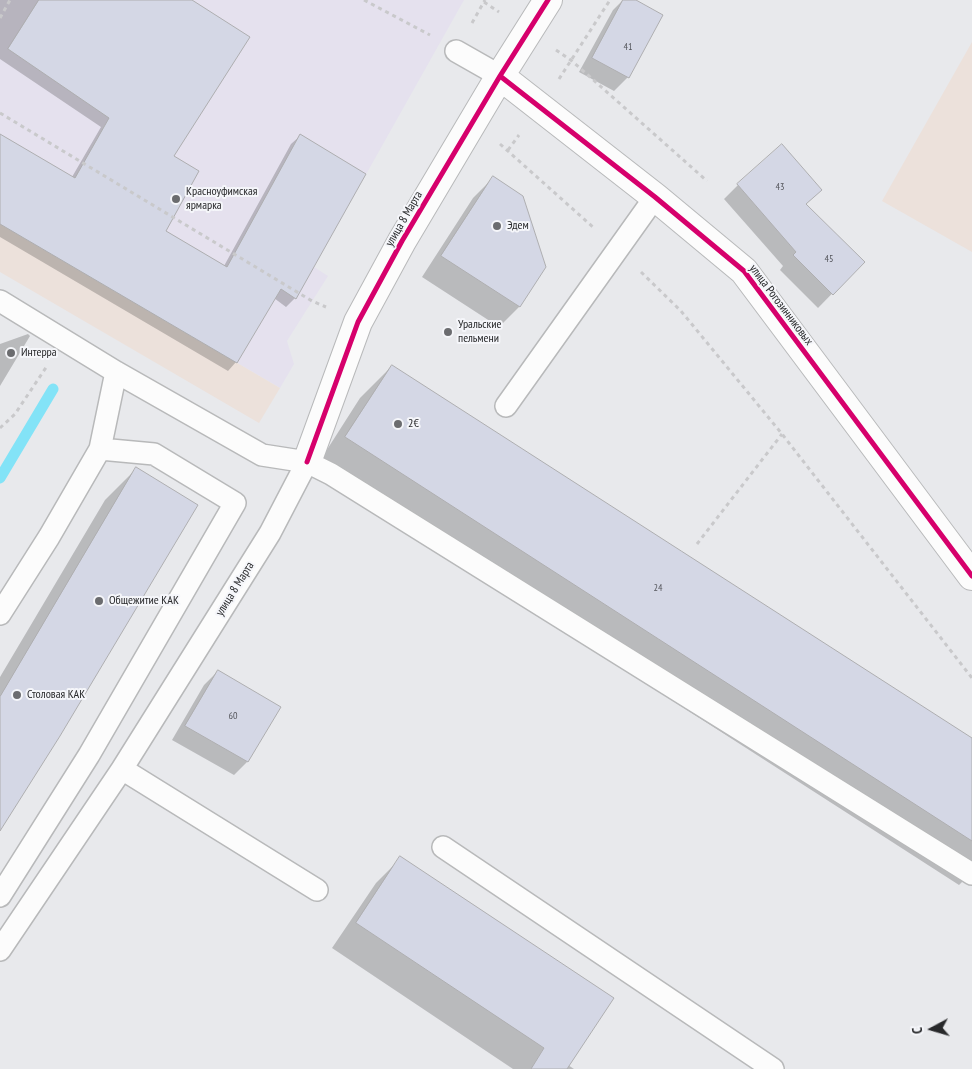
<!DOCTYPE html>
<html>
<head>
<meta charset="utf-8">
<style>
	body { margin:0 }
	#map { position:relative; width:972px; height:1069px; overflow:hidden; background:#e8e9ec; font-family:"PT Sans Narrow",sans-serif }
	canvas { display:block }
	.north { position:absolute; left:907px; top:1004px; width:50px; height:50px; -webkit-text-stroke:4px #f5f6fa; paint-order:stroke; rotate:264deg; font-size:14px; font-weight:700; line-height:20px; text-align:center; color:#28292b }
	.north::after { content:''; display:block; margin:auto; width:18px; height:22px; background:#28292b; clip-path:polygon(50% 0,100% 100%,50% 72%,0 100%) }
</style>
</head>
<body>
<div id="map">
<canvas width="972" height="1069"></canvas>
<div class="north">С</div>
</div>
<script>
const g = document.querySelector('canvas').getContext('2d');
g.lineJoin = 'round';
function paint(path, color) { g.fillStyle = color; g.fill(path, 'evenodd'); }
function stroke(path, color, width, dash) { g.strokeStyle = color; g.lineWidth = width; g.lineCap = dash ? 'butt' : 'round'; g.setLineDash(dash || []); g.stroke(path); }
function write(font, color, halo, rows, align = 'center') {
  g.font = font + ' "PT Sans Narrow",sans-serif'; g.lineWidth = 4; g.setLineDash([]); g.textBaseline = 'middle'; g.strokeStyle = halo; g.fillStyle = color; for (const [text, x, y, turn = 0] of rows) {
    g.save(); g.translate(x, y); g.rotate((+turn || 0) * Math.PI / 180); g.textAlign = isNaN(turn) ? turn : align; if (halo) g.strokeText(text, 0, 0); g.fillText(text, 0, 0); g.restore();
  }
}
const commercial = new Path2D(`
	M 0,0 L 464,0 L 314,267 L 328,276 L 287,341 L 294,364 L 280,388 L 0,224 Z`);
const industrial = new Path2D(`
	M 972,42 L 972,252 L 882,201 Z
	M 0,224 L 280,388 L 259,423 L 0,272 Z`);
const shadow = new Path2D(`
	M 0,0 L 189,0 L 165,231 L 224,266 L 291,144 L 300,136 L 365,174 L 295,298 L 286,307 L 274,298 L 236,362 L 228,371 L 0,237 L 0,135 L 72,177 L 101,127 L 0,59 Z
	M 623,0 L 634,0 L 628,77 L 614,91 L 579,72 L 613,10 Z
	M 493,178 L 545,267 L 519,307 L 499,327 L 422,277 L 473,198 Z
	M 738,185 L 820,190 L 805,205 L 863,262 L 818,308 L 780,270 L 783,266 L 724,199 Z
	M 28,334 L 30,336 L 0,386 L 0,344 Z
	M 392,366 L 972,739 L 972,872 L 959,885 L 314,470 L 360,398 Z
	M 137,468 L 0,829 L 0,677 L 105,500 Z
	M 218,671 L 247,762 L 234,775 L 172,740 L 204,685 Z
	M 401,858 L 568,1065 L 574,1069 L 513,1069 L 332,948 L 376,883 Z`);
const stream = new Path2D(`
	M 0,478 L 53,389`);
const building = new Path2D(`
	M 39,0 L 192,0 L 250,37 L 174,156 L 199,171 L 166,231 L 227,267 L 300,134 L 366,174 L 296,299 L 281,289 L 237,363 L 0,224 L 0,134 L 75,178 L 109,118 L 8,49 Z
	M 623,0 L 636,0 L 663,15 L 629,78 L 592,58 Z
	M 782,144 L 822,190 L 806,204 L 865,262 L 833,295 L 793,255 L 796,252 L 737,184 Z
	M 493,176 L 523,196 L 546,267 L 520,307 L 441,256 Z
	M 392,365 L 972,738 L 972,841 L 345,437 Z
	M 136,467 L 198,505 L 60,736 L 0,831 L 0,697 Z
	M 218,670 L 281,707 L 248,762 L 185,726 Z
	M 400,856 L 614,998 L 567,1069 L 531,1069 L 544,1048 L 356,923 Z`);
const path = new Path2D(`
	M 364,0 L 430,35
	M 484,2 L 499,12
	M 0,18 L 10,0
	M 472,23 L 485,0
	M 556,50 L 572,61 L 707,181
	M 559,79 L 610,0
	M 0,113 L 312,301 L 326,307
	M 500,144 L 594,228
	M 508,150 L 519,135
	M 641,272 L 681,311 L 782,434 L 972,678
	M 0,428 L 15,414 L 47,366
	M 697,544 L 782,434`);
const service = new Path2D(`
	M 456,51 L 500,76
	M 0,301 L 116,372 L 262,455 L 307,462 L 331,474 L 972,874
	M 506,406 L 655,197
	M 0,614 L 49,537 L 100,449 L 116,372
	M 122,769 L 317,890
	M 443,847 L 773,1069
	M 0,896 L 89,755 L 235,503 L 154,454 L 100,449
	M 0,950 L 122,769 L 270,533 L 307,462`);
const minor = new Path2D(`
	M 500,76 L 655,197 L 744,271 L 972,576
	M 307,462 L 358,322 L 402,241 L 500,76 L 548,0`);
const cycleway = new Path2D(`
	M 500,76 L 655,197 L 744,271 L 972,576
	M 307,462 L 358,322 L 402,241 L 500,76 L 548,0`);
const markers = [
	[176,199,5,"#6b6c6f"],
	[497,226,5,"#6b6c6f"],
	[448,332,5,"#6b6c6f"],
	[11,353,5,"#6b6c6f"],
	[398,424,5,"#6b6c6f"],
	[99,601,5,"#6b6c6f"],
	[17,695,5,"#6b6c6f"]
];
const numberNames = [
	["41",628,47],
	["43",780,187],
	["45",829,259],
	["24",658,588],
	["60",233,716]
];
const poiNames = [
	["Красноуфимская",186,192],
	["ярмарка",186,206],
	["Эдем",507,226],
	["Уральские",458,325],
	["пельмени",458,339],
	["Интерра",21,353],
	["2€",408,424],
	["Общежитие КАК",109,601],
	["Столовая КАК",27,695]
];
const streetNames = [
	["улица 8 Марта",404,219,-60],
	["улица Рогозинниковых",781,305,53],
	["улица 8 Марта",235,589,-58]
];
paint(commercial, '#e5e1ee');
paint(industrial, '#ece1db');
paint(shadow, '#0003');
stroke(stream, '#83e3f7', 11);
paint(building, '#d4d7e5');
stroke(building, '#aeaeb0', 1);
stroke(service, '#b8b9ba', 24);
stroke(minor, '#b8b9ba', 30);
stroke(path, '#c9c9cb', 3, [4, 4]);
stroke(service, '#fcfcfc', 21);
stroke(minor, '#fcfcfc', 28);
stroke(cycleway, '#d6006c', 5);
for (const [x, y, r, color] of markers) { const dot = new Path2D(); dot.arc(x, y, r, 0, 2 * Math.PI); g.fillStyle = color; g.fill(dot); stroke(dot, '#f5f6fa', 2); }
write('10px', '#53545a', null, numberNames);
write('12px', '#28292b', '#f5f6fa', poiNames, 'left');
write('12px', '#28292b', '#f5f6fa', streetNames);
</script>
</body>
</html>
